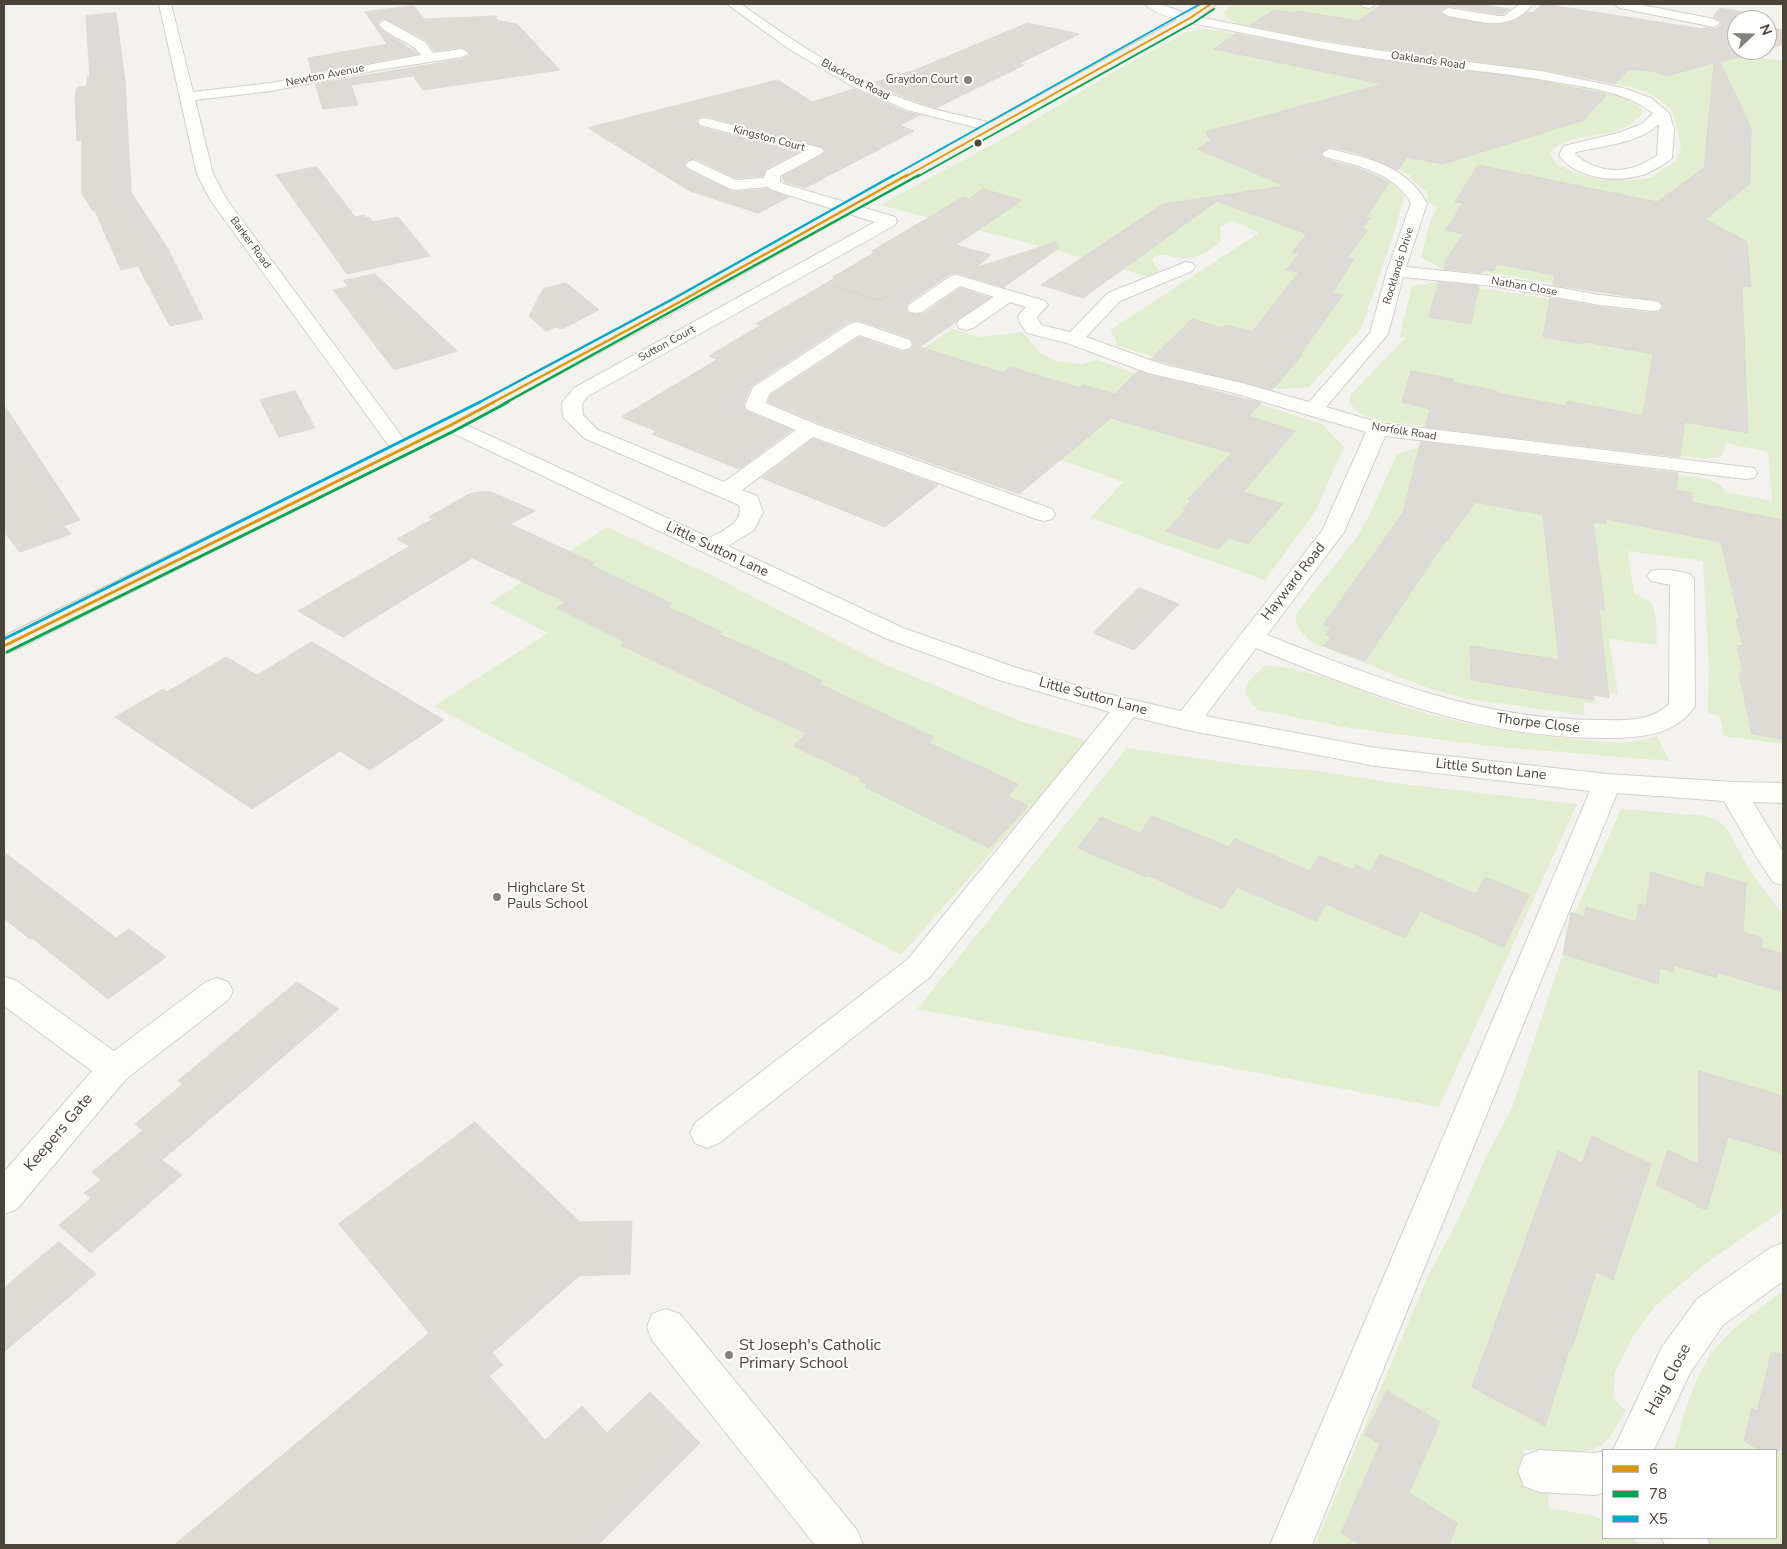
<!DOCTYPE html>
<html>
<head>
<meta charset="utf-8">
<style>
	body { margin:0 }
	#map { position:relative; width:1787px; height:1549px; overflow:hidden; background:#f4f2ee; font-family:"Nunito Sans",sans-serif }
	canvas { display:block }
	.frame { position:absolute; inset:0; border:5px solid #4b4439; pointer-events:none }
	.legend { position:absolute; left:1602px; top:1449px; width:175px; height:90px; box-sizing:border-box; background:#fff; border:1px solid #b7b4b0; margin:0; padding:6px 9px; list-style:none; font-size:15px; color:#4b4439 }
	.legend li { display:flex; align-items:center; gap:10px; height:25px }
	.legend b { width:25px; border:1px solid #b7b4b0 }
	.north { position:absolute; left:1727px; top:10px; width:50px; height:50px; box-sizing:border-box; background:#fff; border:1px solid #b7b4b0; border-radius:50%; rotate:69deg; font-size:14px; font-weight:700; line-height:20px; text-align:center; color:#4b4439 }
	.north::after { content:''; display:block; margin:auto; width:18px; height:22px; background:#868178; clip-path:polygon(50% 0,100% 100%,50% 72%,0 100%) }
</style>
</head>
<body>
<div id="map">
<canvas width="1787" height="1549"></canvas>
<div class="frame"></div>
<ul class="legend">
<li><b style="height:6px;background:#dd9709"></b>6</li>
<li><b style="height:6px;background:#00a651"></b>78</li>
<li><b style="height:6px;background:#00a9ce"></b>X5</li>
</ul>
<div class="north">N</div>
</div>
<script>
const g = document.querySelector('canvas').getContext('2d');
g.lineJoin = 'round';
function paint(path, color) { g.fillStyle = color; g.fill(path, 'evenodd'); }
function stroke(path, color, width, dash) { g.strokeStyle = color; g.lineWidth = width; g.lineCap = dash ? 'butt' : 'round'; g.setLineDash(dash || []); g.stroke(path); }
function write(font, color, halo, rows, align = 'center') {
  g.font = font + ' "Nunito Sans",sans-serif'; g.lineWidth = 4; g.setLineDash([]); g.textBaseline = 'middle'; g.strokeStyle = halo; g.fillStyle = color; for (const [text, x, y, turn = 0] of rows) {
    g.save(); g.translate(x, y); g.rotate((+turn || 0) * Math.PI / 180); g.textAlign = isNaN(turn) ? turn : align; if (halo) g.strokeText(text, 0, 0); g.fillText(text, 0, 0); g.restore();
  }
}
const green = new Path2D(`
	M 1234,4 L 1356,4 L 1783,61 L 1783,744 L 1724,736 L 1719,715 L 1708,713 L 1709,668 L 1703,561 L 1628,551 L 1634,594 C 1662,601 1655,621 1657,645 L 1609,639 L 1618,694 L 1609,693 L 1610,698 L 1594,695 L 1595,704 L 1583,702 L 1585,715 L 1467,699 L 1428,688 L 1313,643 C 1304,635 1294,627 1296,614 L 1357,537 L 1369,516 L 1397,454 L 1423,447 L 1708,479 L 1721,485 L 1726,492 L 1772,501 L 1768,452 L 1726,443 L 1722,456 L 1706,459 L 1382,421 C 1368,417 1357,415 1349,401 L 1351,394 L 1406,338 L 1400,336 L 1412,286 L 1438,282 L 1473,287 L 1619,310 L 1648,322 L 1679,301 L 1595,291 L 1498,274 L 1440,268 L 1421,257 L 1431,219 L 1438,207 L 1428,203 L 1427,192 L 1409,178 L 1412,176 L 1387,164 L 1325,142 L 1302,161 C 1331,164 1389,166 1404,197 L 1394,233 L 1363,323 L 1360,330 L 1309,387 L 1280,389 L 1162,360 L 1116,345 L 1116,340 L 1110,330 L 1259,233 L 1232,220 L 1220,227 L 1221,241 C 1206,254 1195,261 1174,257 C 1167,255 1161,254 1154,256 L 1152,260 L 1158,270 L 1156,274 L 1149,277 L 1048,248 L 880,205 L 1008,136 L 1115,71 L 1186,32 L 1202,29 L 1221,31 C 1293,44 1365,56 1438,67 C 1492,74 1598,76 1641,108 L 1642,115 C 1636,119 1630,125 1623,128 C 1600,139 1568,133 1550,152 L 1556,164 L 1573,172 L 1594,178 L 1626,180 L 1651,178 L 1676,161 L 1681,150 L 1678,132 L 1671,109 L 1662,101 L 1646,92 L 1631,87 L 1572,75 L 1420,56 L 1256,29 C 1242,26 1231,24 1223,12 Z
	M 953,329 L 978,337 L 1023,332 L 1040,353 L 1056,361 L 1082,364 L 1098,360 L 1158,382 L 1215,392 L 1271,408 L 1322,424 L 1344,447 L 1315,512 L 1265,580 L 1090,518 L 1123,482 L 1015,443 L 881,375 Z
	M 607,527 L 713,576 L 879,662 L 1020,721 L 1089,741 L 901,955 L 434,706 L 548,633 L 490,603 Z
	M 1265,666 C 1312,667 1355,690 1399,705 C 1456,724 1515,734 1574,739 C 1601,742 1632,746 1657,736 L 1669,761 L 1489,746 L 1350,728 L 1258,710 C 1236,689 1246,683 1265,666 Z
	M 1127,748 L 1244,765 L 1317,771 L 1402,784 L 1577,804 L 1439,1107 L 917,1009 Z
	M 1621,809 L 1706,816 L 1718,821 L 1728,830 L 1748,868 L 1783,915 L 1783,1210 L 1706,1263 L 1655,1306 L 1634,1335 L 1615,1372 L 1613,1399 L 1626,1410 C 1620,1419 1615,1432 1607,1440 C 1587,1461 1549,1449 1523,1450 L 1533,1492 L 1548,1493 L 1549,1508 L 1595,1516 L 1603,1520 L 1603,1538 L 1632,1538 L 1641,1545 L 1315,1545 L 1428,1276 L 1460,1216 L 1485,1159 L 1512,1108 L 1563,954 L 1566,933 Z
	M 1783,1291 L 1783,1545 L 1710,1545 L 1704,1538 L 1776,1538 L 1776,1450 L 1674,1450 C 1683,1418 1691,1386 1709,1357 C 1725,1332 1759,1309 1783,1291 Z`);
const building = new Path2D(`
	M 1382,4 L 1477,4 L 1510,9 L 1503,14 L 1499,14 L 1448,6 L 1440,11 L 1448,18 L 1493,25 L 1515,21 L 1527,12 L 1532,13 L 1543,4 L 1703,29 L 1705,27 L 1715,29 L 1721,25 L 1721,21 L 1713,17 L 1720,8 L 1762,15 L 1760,18 L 1768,19 L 1737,20 L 1737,50 L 1763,50 L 1720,62 L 1751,128 L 1750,184 L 1705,219 L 1747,242 L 1751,287 L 1742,286 L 1748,433 L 1685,422 L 1680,457 L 1425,427 L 1430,409 L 1402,402 L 1411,371 L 1454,379 L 1453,382 L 1497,391 L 1497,393 L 1566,406 L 1567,401 L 1643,416 L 1653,354 L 1586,342 L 1585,344 L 1543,337 L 1550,298 L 1600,307 L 1653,313 L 1659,312 L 1664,307 L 1660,301 L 1553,285 L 1555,275 L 1497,264 L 1493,271 L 1483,269 L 1482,273 L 1444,269 L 1447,259 L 1463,234 L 1446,230 L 1463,203 L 1455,202 L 1478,165 L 1657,202 L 1704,168 L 1714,63 L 1667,76 L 1653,71 L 1629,69 L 1615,84 L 1541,69 L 1402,52 L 1318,39 L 1250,25 L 1274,10 L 1294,13 L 1297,11 L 1359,21 Z
	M 414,6 L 424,19 L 496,16 L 496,20 L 517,24 L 560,70 L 423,90 L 413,76 L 351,85 L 358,105 L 323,109 L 315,84 L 462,59 L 471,54 L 462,47 L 434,51 L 426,40 L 384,18 L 377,24 L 382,30 L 418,54 L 312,73 L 308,58 L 387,44 L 365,12 Z
	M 116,13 L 125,81 L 131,192 L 167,247 L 203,319 L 170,326 L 138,266 L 121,270 L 95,211 L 93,211 L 82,194 L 82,140 L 77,141 L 75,98 L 77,87 L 87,86 L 87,77 L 90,77 L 86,16 Z
	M 1028,23 L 1079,34 L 1018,64 L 1024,65 L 936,108 L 907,98 L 872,83 L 915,70 Z
	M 1767,27 L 1783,30 L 1783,44 L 1767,49 Z
	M 1237,34 L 1357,57 L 1521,78 L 1607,94 L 1584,120 L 1443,164 L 1407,157 L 1398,170 L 1359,154 L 1330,147 L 1324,150 L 1320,154 L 1325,159 L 1361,169 L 1389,183 L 1366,217 L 1370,218 L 1362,228 L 1368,230 L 1347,258 L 1354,259 L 1332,293 L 1343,295 L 1301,353 L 1303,354 L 1272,390 L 1151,359 L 1192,319 L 1222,328 L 1226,325 L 1252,332 L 1299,272 L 1286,270 L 1300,253 L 1292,252 L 1307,234 L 1217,201 L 1083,298 L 1041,285 L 1163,204 L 1285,186 L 1198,149 L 1211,140 L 1206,132 L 1383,84 L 1214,49 Z
	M 778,80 L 812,102 L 854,89 L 906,112 L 920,115 L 900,125 L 914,131 L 805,188 L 785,182 L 782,177 L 822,155 L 826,151 L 822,147 L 705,116 L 700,117 L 696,121 L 700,127 L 797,153 L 765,169 L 763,176 L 736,178 L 694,158 L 684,164 L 687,170 L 733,192 L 767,189 L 789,197 L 758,213 L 690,191 L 588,128 Z
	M 317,167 L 355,217 L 364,215 L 366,218 L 369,217 L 373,222 L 398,217 L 430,256 L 347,274 L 276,175 Z
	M 983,189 L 1022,200 L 956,245 L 991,255 L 975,268 L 1056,242 L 1059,248 L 1004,287 L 957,273 L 950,274 L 909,302 L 906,309 L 910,314 L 916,315 L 923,314 L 960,288 L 990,298 L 920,347 L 1003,373 L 1010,367 L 1080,388 L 1083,385 L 1115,394 L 1138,371 L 1261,403 L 1249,416 L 1295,431 L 1243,492 L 1283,504 L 1248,544 L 1229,538 L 1218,549 L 1166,531 L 1186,510 L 1183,509 L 1191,500 L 1188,499 L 1232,453 L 1111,418 L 1019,494 L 819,423 L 768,402 L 771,395 L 859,337 L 902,352 L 911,350 L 914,345 L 911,338 L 858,320 L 849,322 L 751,386 L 743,405 L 746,411 L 792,430 L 739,469 L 652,434 L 656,431 L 621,417 L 718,359 L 709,356 L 761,325 L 756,324 L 835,278 L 833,277 L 875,252 L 872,251 L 963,197 L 969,199 Z
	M 375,274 L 457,351 L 394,370 L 333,290 L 348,287 L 344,281 Z
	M 1439,282 L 1479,286 L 1471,324 L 1429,317 Z
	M 566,283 L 599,310 L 562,329 L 556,327 L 546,331 L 529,316 L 543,289 Z
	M 295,391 L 315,428 L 279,437 L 260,400 Z
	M 4,405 L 80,520 L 64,526 L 71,534 L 20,552 L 4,532 Z
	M 813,439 L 938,485 L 885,527 L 762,478 Z
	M 1421,442 L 1678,473 L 1676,490 L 1692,493 L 1692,502 L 1783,520 L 1783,739 L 1752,734 L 1739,673 L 1743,673 L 1737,645 L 1743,646 L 1736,619 L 1739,619 L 1721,542 L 1606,519 L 1606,524 L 1593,522 L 1605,610 L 1599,609 L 1609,698 L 1593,695 L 1594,700 L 1471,680 L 1470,646 L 1559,660 L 1543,515 L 1475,502 L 1448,540 L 1446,540 L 1365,661 L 1324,646 L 1331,637 L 1326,635 L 1331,628 L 1323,625 L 1403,513 Z
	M 480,492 L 491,492 L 535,511 L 510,524 L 594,563 L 591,565 L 672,604 L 668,607 L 722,632 L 719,634 L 787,664 L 823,681 L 819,684 L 934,737 L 929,743 L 1018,784 L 1008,796 L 1028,806 L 989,848 L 865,787 L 867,784 L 859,780 L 861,778 L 793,746 L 807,734 L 621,645 L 625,642 L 557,608 L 566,602 L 472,558 L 343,637 L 298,611 L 410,546 L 397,539 L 433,519 L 429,517 L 469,494 Z
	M 1139,588 L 1179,604 L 1134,650 L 1093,633 Z
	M 312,642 L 444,720 L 370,770 L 340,751 L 252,809 L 115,717 L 163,689 L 167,692 L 226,657 L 257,675 Z
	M 1152,816 L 1229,847 L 1235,839 L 1310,871 L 1319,856 L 1353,870 L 1356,865 L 1370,872 L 1380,854 L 1476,894 L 1485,877 L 1529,895 L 1504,947 L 1420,911 L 1405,938 L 1326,904 L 1316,921 L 1237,887 L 1222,909 L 1147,875 L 1146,877 L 1078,848 L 1101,817 L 1140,833 Z
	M 4,852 L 116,938 L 129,929 L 166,957 L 108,999 L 32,938 L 30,939 L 4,918 Z
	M 1651,872 L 1704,888 L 1706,872 L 1746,883 L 1743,932 L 1762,938 L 1762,948 L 1783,954 L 1783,992 L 1717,972 L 1717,978 L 1674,965 L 1673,972 L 1660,968 L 1658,984 L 1563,954 L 1571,912 L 1584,917 L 1586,907 L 1636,922 L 1639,904 L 1646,906 Z
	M 297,982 L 339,1009 L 162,1160 L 182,1175 L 91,1253 L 59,1225 L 91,1198 L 84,1193 L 101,1180 L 92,1172 L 143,1130 L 135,1124 L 183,1084 L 178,1081 Z
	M 1699,1071 L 1783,1096 L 1783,1153 L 1728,1137 L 1707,1209 L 1697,1207 L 1697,1205 L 1656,1185 L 1668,1150 L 1698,1164 Z
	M 475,1122 L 580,1222 L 632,1221 L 630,1274 L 579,1276 L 492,1353 L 503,1365 L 489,1376 L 545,1440 L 582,1406 L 607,1433 L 650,1392 L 700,1443 L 598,1545 L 174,1545 L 429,1333 L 339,1224 Z
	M 1592,1136 L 1651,1164 L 1613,1280 L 1596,1272 L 1572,1348 L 1570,1347 L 1545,1426 L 1472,1387 L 1558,1151 L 1582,1163 Z
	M 59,1242 L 96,1274 L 4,1352 L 4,1288 Z
	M 1772,1352 L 1783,1354 L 1783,1450 L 1760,1450 L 1744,1441 L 1752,1408 L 1757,1411 Z
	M 1387,1391 L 1440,1422 L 1409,1493 L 1457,1523 L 1449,1545 L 1361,1545 L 1341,1533 L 1380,1444 L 1365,1435 Z`);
const path = new Path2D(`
	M 831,285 L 880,300 L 890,294`);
const minor = new Path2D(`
	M 159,4 L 171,4 L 193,92 L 271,83 L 421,55 C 411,40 390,39 379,24 L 385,20 L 425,42 L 433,53 L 462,49 L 469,53 L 462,57 L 378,70 L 271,91 L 195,100 L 213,174 L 227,200 L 409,446 L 413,450 L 409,454 L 402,456 L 395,454 L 211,201 L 197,174 Z
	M 727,4 L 741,4 C 793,41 846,77 906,100 C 935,111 965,116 995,124 L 997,127 L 995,130 L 990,131 L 907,110 L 852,86 L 789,49 Z
	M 1145,4 L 1160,4 L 1194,16 L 1318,41 L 1402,54 L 1541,71 L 1623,88 L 1651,98 L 1669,113 L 1674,129 L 1672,158 L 1669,161 C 1660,166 1652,172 1642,175 C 1616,183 1576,179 1559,155 L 1564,146 L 1618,133 L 1642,124 L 1653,113 C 1627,93 1593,88 1561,83 C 1508,73 1455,69 1403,62 C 1342,54 1283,41 1223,29 C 1205,26 1156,18 1145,4 ZM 1659,124 L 1657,156 C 1649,160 1640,166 1631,168 C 1612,173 1589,168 1575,154 L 1576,152 C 1602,146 1639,143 1659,124 Z
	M 1361,4 L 1376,4 L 1370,8 L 1363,7 Z
	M 1520,4 L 1533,4 C 1509,34 1480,21 1448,16 L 1442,12 L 1448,8 L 1499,16 L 1504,16 Z
	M 1614,4 L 1637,4 L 1714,19 L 1720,23 L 1714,27 L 1620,8 Z
	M 705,118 L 821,148 L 824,151 L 821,154 L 780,176 L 780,181 L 784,184 L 895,217 L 897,221 L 895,225 L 588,396 L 582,404 L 583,415 L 598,430 L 724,482 L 796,430 L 748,410 L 745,406 L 753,387 L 850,324 L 857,322 L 864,324 L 910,340 L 912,344 L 910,348 L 903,350 L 859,335 L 769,394 L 766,403 L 818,425 L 1052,509 L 1055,514 L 1052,519 L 1044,521 L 1036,519 L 813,437 L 742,490 L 757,496 L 763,512 L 754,530 L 728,546 L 903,628 L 1017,668 L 1099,692 L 1181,711 L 1322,531 L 1366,432 L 1230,392 L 1148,373 L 1067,343 L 1027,333 L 1020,323 L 1018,316 L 1026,307 L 1010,302 L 973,328 L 966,330 L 959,328 L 957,324 L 959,320 L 994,297 L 960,286 L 922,312 L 916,313 L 910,312 L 907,308 L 910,304 L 951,276 L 957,275 L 1045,301 L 1048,305 L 1037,317 L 1041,325 L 1070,332 L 1108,293 L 1186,262 L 1192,263 L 1195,267 L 1192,271 L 1120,301 L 1086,337 L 1161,364 L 1242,383 L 1309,402 L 1370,333 L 1387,271 L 1411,203 C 1394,172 1356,165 1325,157 L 1322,154 L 1325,151 L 1330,149 C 1370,159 1405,165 1427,203 L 1406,267 L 1494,276 L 1600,295 L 1653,301 L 1659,302 L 1662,306 L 1659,310 L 1653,311 L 1600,305 L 1494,286 L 1403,277 L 1388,334 L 1326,407 L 1380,423 L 1746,467 L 1754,468 L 1757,473 L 1754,478 L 1746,479 L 1385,436 L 1344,532 L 1267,635 C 1374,677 1481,720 1598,720 C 1623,720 1649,723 1669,704 L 1670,585 L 1651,581 L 1647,576 L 1651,571 C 1664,568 1677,571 1690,574 L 1694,579 L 1695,706 C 1675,737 1636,738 1603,738 C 1479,738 1369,694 1256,648 L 1205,716 L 1376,748 L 1607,774 L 1733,782 L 1783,783 L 1783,803 L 1753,802 L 1783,852 L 1783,885 L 1773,882 L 1757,858 L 1724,801 L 1617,793 L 1312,1545 L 1270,1545 L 1590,791 L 1376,766 L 1187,730 L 1134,717 L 930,977 L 719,1143 L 707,1148 L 695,1143 L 690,1133 L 695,1123 L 908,959 L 1110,712 L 999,680 L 885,638 L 444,429 L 441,425 L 444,421 L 451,419 L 458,421 L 710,538 C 723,530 744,523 739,505 L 584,438 L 563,417 L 562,403 L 574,388 L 875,222 L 772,190 L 768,187 L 734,190 L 728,188 L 688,168 L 685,165 L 688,162 L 693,160 L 736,180 L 764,178 L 766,171 L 802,152 L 700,125 L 698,122 L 700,119 Z
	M 4,977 L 15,980 L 114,1051 L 206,982 L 217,978 L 228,982 L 233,991 L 228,1000 L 126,1079 L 17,1209 L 4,1214 L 4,1172 L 92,1071 L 4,1006 Z
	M 1783,1243 L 1783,1281 L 1723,1325 L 1690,1373 L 1654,1450 L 1613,1450 L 1662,1347 L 1697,1299 L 1770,1248 Z
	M 666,1309 L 680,1314 L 857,1530 L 863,1545 L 815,1545 L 652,1340 L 647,1327 L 652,1314 Z
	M 1539,1450 L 1595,1453 L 1603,1451 L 1603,1493 L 1595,1495 L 1539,1492 L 1524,1486 L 1518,1471 L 1524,1456 Z
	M 1662,1538 L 1707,1538 L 1710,1545 L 1665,1545 Z`);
const major = new Path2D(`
	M 1203,4 L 1217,4 L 1194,21 L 682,308 L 458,429 L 13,651 L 4,654 L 4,636 L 444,421 L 670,300 L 1186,15 Z`);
const bus1Far2 = new Path2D(`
	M 905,177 L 1190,18 L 1211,4`);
const bus1Far1 = new Path2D(`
	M 492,403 L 676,304 L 907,175`);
const bus1 = new Path2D(`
	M 4,646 L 451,425 L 494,402`);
const bus2Far2 = new Path2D(`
	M 917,177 L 1193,23 L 1214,9`);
const bus2Far1 = new Path2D(`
	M 505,403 L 919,175`);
const bus2 = new Path2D(`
	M 7,652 L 454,431 L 508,402`);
const bus3Far2 = new Path2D(`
	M 891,177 L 1200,4`);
const bus3Far1 = new Path2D(`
	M 478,403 L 673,299 L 894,175`);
const bus3 = new Path2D(`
	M 4,639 L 480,402`);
const markers = [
	[968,80,5,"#868178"],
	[978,143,4.5,"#4b4439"],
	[497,897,5,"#868178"],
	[729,1355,5,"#868178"]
];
const farStreetnames = [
	["Oaklands Road",1428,61,8],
	["Newton Avenue",325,76,-11],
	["Blackroot Road",855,80,28],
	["Kingston Court",769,139,15],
	["Barker Road",250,243,54],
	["Rocklands Drive",1399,266,-73],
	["Nathan Close",1524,287,10],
	["Sutton Court",667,344,-29],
	["Norfolk Road",1404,432,9]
];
const farPoinames = [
	["Graydon Court",958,80]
];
const streetNames = [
	["Little Sutton Lane",717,550,25],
	["Hayward Road",1294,582,-52],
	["Little Sutton Lane",1093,697,15],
	["Thorpe Close",1538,724,7],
	["Little Sutton Lane",1491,770,6]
];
const poiNames = [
	["Highclare St",507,889],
	["Pauls School",507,905]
];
const nearStreetnames = [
	["Keepers Gate",59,1133,-50],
	["Haig Close",1669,1380,-62]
];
const nearPoinames = [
	["St Joseph's Catholic",739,1346],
	["Primary School",739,1364]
];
paint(green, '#e1eecf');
paint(building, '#dedbd6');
stroke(building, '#dcd9d4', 1);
stroke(minor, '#d2d0cb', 2);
stroke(major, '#d6cebb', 2);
stroke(path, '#d3d2cc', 2, [1, 1]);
paint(minor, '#fdfdfc');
paint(major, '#f2efe6');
stroke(bus1Far2, '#dd9709', 2);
stroke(bus1Far1, '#dd9709', 2.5);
stroke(bus1, '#dd9709', 3);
stroke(bus2Far2, '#00a651', 2);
stroke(bus2Far1, '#00a651', 2.5);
stroke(bus2, '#00a651', 3);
stroke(bus3Far2, '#00a9ce', 2);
stroke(bus3Far1, '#00a9ce', 2.5);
stroke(bus3, '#00a9ce', 3);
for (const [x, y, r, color] of markers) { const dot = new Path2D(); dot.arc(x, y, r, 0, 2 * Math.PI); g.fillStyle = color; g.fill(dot); stroke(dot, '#fff', 2); }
write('11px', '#4b4439', '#fff', farStreetnames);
write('11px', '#4b4439', '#fff', farPoinames, 'right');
write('14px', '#4b4439', '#fff', streetNames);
write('14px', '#4b4439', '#fff', poiNames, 'left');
write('16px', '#4b4439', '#fff', nearStreetnames);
write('16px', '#4b4439', '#fff', nearPoinames, 'left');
</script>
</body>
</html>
